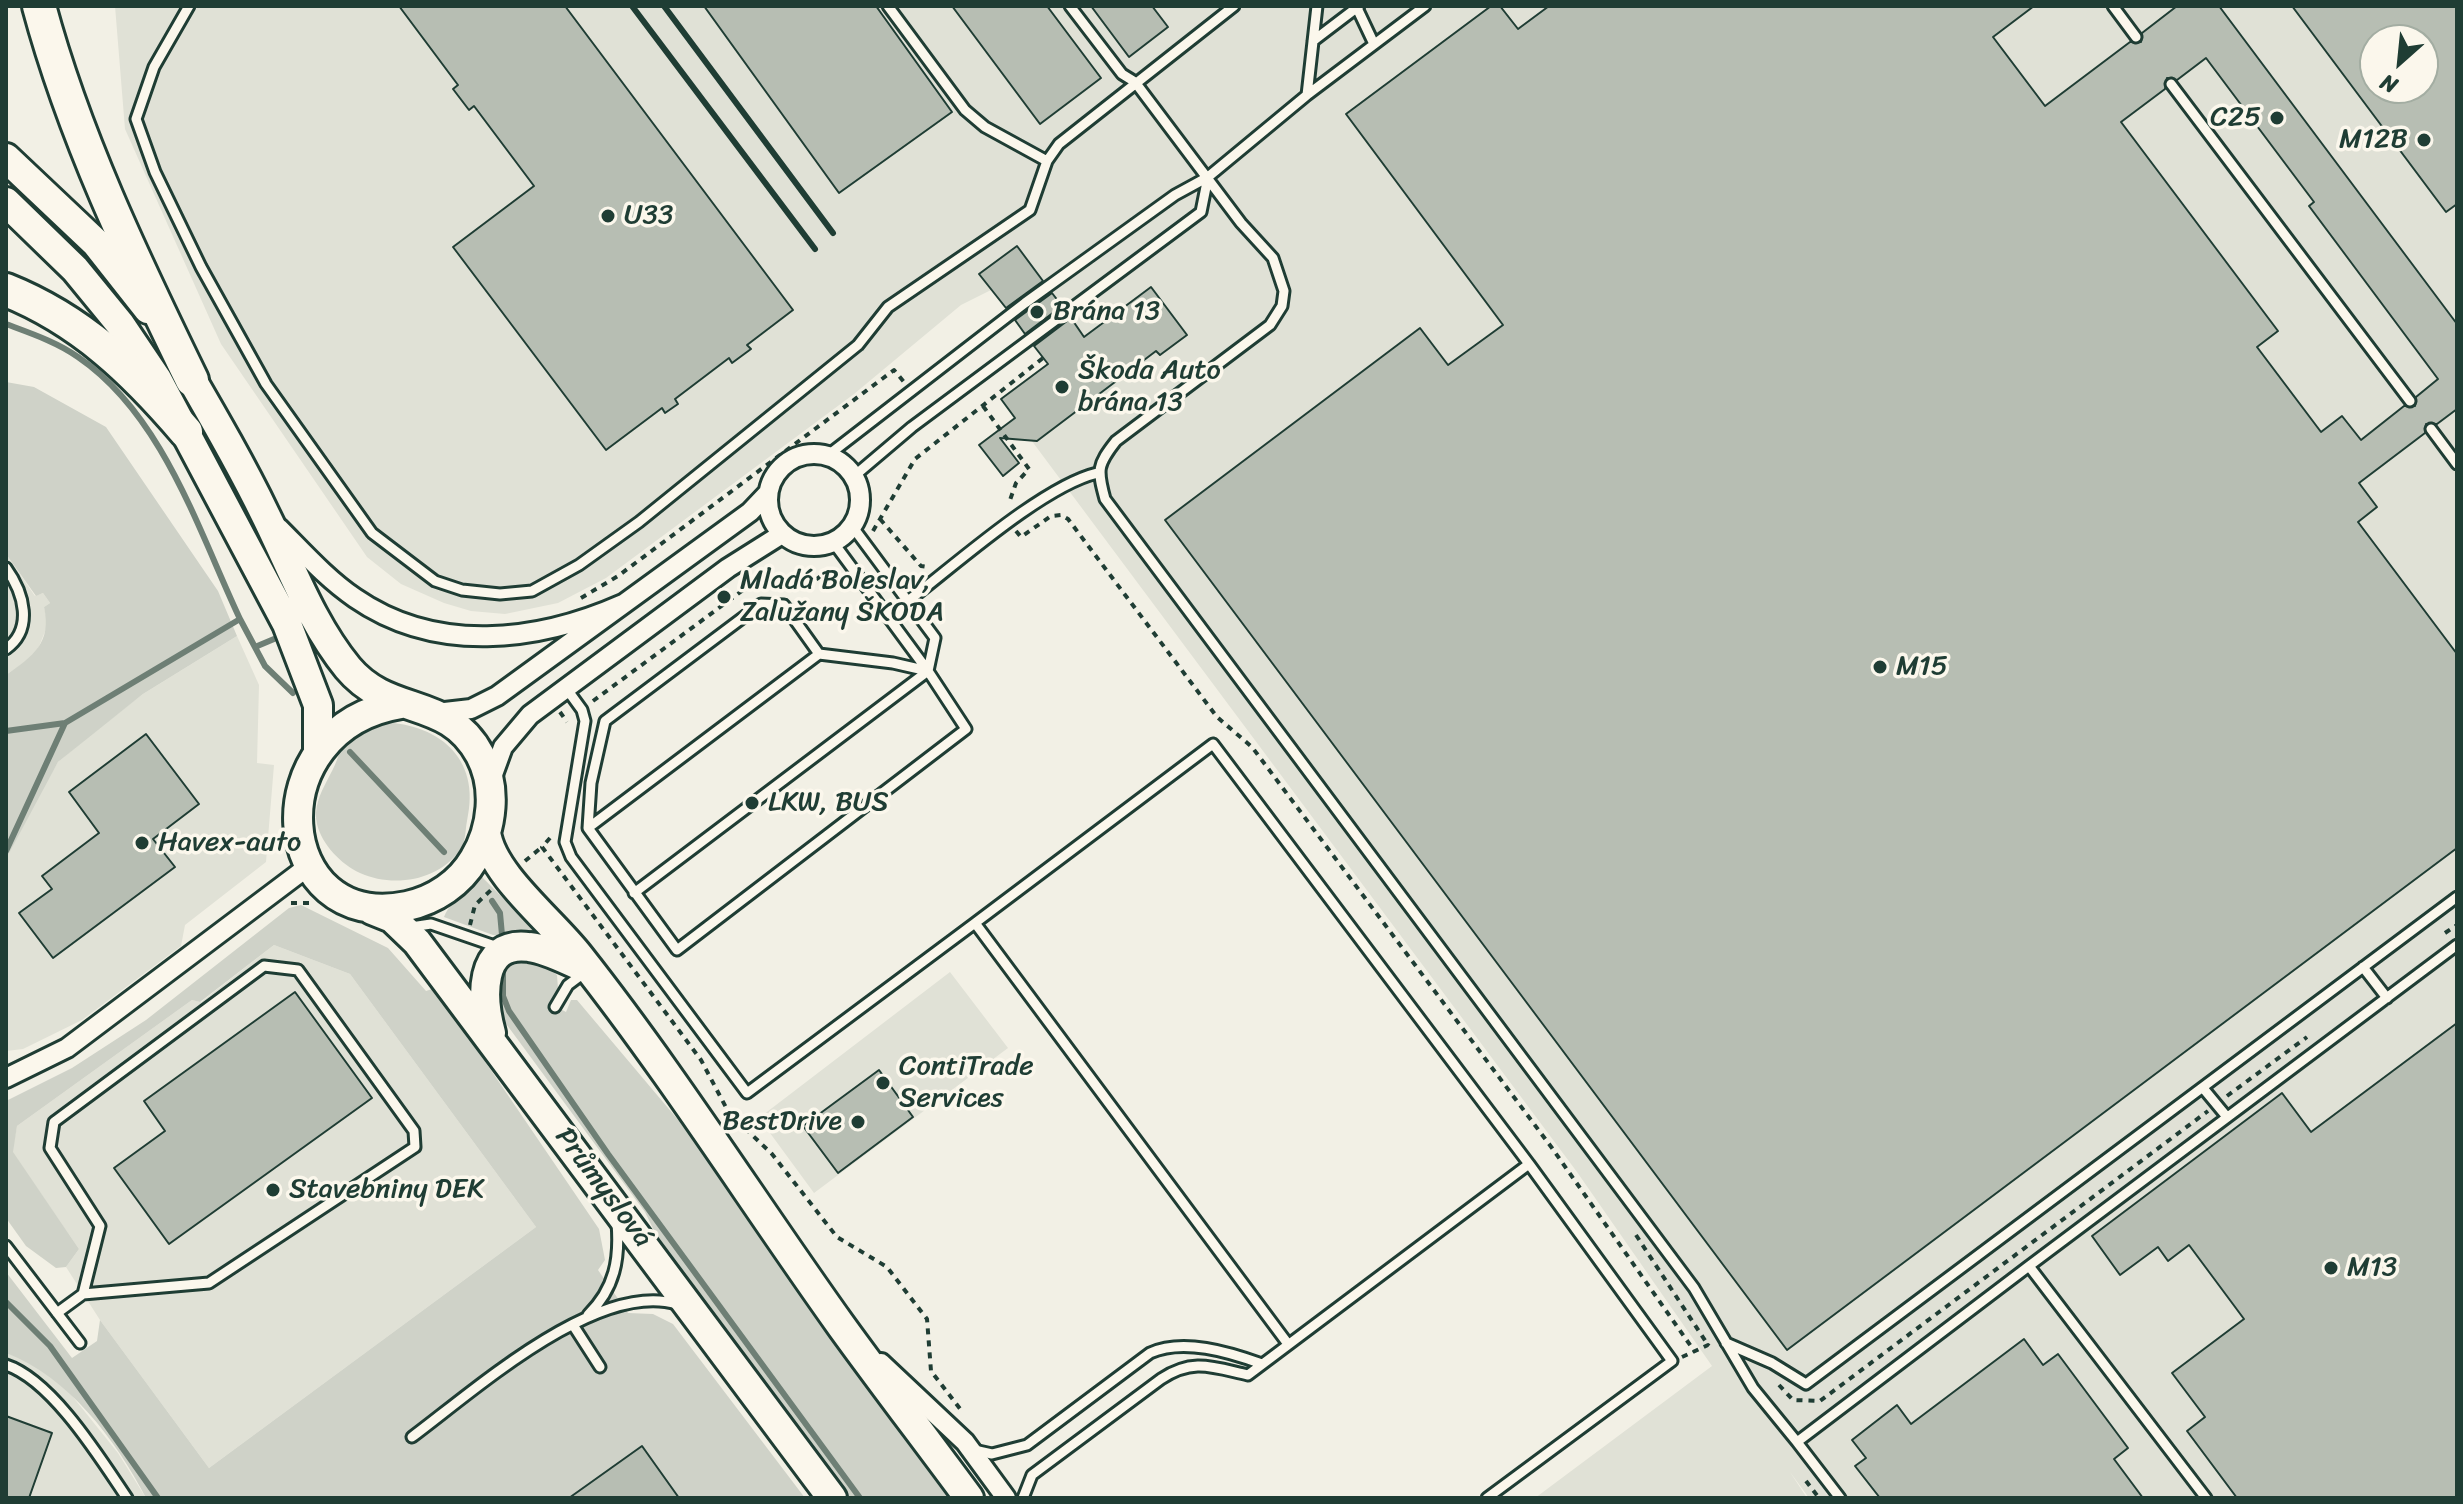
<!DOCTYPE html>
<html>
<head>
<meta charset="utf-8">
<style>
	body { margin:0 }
	#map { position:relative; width:2463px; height:1504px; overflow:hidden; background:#f2f0e5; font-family:Sriracha,sans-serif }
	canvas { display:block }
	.frame { position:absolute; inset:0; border:8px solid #1f3d34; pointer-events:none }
	.north { position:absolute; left:2359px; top:24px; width:80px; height:80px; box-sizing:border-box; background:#fbf7ec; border:2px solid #a3ada2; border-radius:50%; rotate:207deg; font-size:22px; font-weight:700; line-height:32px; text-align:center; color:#1f3d34 }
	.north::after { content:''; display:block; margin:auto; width:28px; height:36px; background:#1f3d34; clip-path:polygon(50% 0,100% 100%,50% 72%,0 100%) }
</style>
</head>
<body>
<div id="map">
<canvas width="2463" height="1504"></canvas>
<div class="frame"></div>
<div class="north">N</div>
</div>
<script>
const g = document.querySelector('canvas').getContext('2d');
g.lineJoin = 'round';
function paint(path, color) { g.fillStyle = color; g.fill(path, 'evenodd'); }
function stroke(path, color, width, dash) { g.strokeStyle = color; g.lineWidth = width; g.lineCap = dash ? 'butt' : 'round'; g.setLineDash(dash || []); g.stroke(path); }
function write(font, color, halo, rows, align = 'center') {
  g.font = font + ' Sriracha,sans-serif'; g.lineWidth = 7; g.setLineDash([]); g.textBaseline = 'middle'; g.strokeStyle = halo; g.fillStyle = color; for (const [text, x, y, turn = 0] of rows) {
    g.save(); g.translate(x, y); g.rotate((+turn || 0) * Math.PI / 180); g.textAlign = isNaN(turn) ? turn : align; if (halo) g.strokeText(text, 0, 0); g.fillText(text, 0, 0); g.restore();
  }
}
const built = new Path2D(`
	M 115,6 L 2457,6 L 2457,1498 L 1809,1498 L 1790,1472 L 1807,1498 L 1535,1498 L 1712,1366 L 1577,1172 L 1002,401 L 1047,364 L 991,290 L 961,305 L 854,394 L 606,578 L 558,603 L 505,614 L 471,611 L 444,603 L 401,584 L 367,557 L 221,344 L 125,129 ZM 2375,40 L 2423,40 L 2423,88 L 2375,88 Z
	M 6,554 L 35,596 L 43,593 L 50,603 L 44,607 L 48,624 L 36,654 L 6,675 Z
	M 237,636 L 259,685 L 257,763 L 274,765 L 266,862 L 185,925 L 181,946 L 82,1020 L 23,1049 L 6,1051 L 6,859 L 44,785 L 58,762 L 90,735 L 143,694 Z
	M 274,945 L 350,974 L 536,1227 L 209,1468 L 100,1320 L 66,1267 L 79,1249 L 12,1152 L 17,1126 L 192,1000 L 201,1002 Z
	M 950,972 L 1008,1048 L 814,1193 L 759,1118 Z
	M 6,1353 L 32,1362 L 65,1387 L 118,1453 L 146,1498 L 6,1498 Z`);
const green = new Path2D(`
	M 6,382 L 34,387 L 106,427 L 218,591 L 237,636 L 143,694 L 58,762 L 6,859 L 6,675 C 33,656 52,643 44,607 L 50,603 L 43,593 L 36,596 L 6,554 Z
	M 377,722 C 437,722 482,757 467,821 C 465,831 466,842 460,850 C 438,881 393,888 360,873 C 341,864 322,845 317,824 C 310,792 343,769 341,737 Z
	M 482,877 L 544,939 L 493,935 L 444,917 C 452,897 470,894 482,877 Z
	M 301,905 L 388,948 L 426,991 L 435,988 L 599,1229 L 605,1260 L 598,1270 L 628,1313 L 653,1314 L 673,1324 L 805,1498 L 146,1498 C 116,1440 68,1376 6,1353 L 6,1272 L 72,1358 L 97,1341 L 100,1320 L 209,1468 L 536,1227 L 350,974 L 274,945 L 200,1002 L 192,1000 L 17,1126 L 13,1152 L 79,1249 L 66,1267 L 56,1268 L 26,1246 L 6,1218 L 6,1101 L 72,1068 L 146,1020 L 289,908 Z
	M 525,957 L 542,963 L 557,975 L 558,989 L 551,1004 L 566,1012 L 571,1000 L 577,1000 L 679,1121 L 952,1498 L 849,1498 L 659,1241 L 645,1212 L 504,1021 L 495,1001 L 499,970 L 508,961 Z`);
const stream = new Path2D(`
	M 6,324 C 30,333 57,342 78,357 C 163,415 198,530 240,619 L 65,723 L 6,851
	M 240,619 L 265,666 L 293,693
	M 255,647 L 274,639
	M 6,731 L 65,723
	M 350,752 L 444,852
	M 492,901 L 500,913 L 502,935
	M 503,975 L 503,996 L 509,1011 L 608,1154 L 860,1498
	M 6,1302 L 50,1346 L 158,1498`);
const building = new Path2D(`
	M 399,6 L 565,6 L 793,310 L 747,345 L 751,349 L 732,363 L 729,358 L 675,399 L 678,404 L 665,413 L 662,408 L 606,450 L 453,247 L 534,186 L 474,106 L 469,110 L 453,89 L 458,85 Z
	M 704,6 L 876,6 L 952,112 L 839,193 Z
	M 952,6 L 1047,6 L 1101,78 L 1040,124 Z
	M 1091,6 L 1152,6 L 1168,27 L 1129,57 Z
	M 1491,6 L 1500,6 L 1518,29 L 1549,6 L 2034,6 L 1993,37 L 2045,106 L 2130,42 L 2141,42 L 2142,33 L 2177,6 L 2219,6 L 2457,324 L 2457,409 L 2437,424 L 2426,424 L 2425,433 L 2359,483 L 2377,507 L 2358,522 L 2457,654 L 2457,848 L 1787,1350 L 1165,520 L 1420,328 L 1448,365 L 1503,325 L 1346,114 ZM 2206,58 L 2314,202 L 2309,206 L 2438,379 L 2416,397 L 2415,406 L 2404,406 L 2361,440 L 2342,416 L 2321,432 L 2257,347 L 2278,331 L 2121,122 L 2165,89 L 2167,78 L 2177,80 Z
	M 2292,6 L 2457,6 L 2457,204 L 2446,212 ZM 2375,40 L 2423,40 L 2423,88 L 2375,88 Z
	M 1017,246 L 1043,281 L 1006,308 L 979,274 Z
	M 1151,287 L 1187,335 L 1160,355 L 1156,351 L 1037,441 L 1000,438 L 1019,463 L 1003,476 L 979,445 L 1015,418 L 1001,399 L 1048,364 L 1034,346 L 1071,318 L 1084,337 Z
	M 1052,293 L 1062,306 L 1025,334 L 1015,320 Z
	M 146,734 L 199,804 L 153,839 L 175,867 L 53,958 L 19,913 L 52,889 L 42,876 L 99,833 L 69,792 Z
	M 295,992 L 372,1098 L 169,1244 L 114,1168 L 165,1131 L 144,1101 Z
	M 2457,1023 L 2457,1498 L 2237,1498 L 2187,1431 L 2205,1417 L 2172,1373 L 2244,1319 L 2189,1245 L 2168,1261 L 2158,1247 L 2120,1275 L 2092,1236 L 2282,1093 L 2311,1132 Z
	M 879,1070 L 913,1117 L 838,1173 L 803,1126 Z
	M 2024,1339 L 2043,1365 L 2058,1354 L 2128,1448 L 2114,1459 L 2143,1498 L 1880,1498 L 1855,1466 L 1866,1458 L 1852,1440 L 1897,1405 L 1911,1424 Z
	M 6,1416 L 52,1433 L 29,1498 L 6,1498 Z
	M 642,1446 L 679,1498 L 569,1498 Z`);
const path = new Path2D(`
	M 983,406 L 1029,469 L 1016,483 L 1009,503
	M 880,519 L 921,566 L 928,567
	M 873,531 L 915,459 L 1043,358
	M 1016,531 L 1021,537 L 1051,516 L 1061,515 L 1068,519 L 1217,717 L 1252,747 L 1552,1148 L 1695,1352
	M 581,598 L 618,576 L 894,370 L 904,382
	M 593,701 L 758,579 L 814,581 L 835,566
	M 560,712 L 567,722
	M 550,838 L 542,847 L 701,1060 L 729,1113 L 772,1154 L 837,1237 L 887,1267 L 927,1319 L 931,1371 L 961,1410
	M 525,861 L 542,847
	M 291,903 L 310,903
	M 470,925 L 475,905 L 491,890
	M 2445,933 L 2457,925
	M 2227,1096 L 2307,1037
	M 1636,1235 L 1708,1345
	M 1682,1357 L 1708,1345 L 1712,1350
	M 1779,1385 L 1793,1400 L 1820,1401 L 2208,1111
	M 1806,1481 L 1819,1498`);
const lane = new Path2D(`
	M 189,6 L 154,67 L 136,119 L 155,172 L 201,267 L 266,384 L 372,533 L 435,581 L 462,590 L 500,594 L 532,591 L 579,565 L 639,522 L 858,345 L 888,307 L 1030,210 L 1047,161 L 1059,144 L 1234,6
	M 888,6 L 965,110 L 985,127 L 1047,161
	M 1070,6 L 1122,74 L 1135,82 L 1241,223 L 1273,258 L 1284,291 L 1282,306 L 1270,325 L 1116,441 C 1097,465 1097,470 1105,499 L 1694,1288 L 1753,1388 L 1797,1442 L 2029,1266 L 2206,1498
	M 2113,6 L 2136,37
	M 1357,8 L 1374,44
	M 1313,41 L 1359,6
	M 2171,84 L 2410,401
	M 1307,95 L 1317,6
	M 2431,429 L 2457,464
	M 827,456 L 1025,303 L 1175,195 L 1208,177 L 1307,95 L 1425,6
	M 853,477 L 912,427 L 1201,212 L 1208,177
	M 852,526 L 935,638 L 928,671
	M 833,542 L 928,671
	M 6,568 C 24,593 34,629 6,649
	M 908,601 C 955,565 1043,486 1097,473
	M 566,688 L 582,710 L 585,721 L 565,842 L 571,857 L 747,1093 L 975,923 L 1288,1344
	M 588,828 L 591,783 L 605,721 L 761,604 L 784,605 L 819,654
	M 634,893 L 928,671 L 966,729 L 677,950 L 588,828 L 819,654 L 893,663 L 928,671
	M 975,923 L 1213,744 L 1529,1164
	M 411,927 L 431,924 L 492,945
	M 2363,967 L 2387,998
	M 555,1007 L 568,985 L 584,973
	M 2203,1088 L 2227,1117
	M 6,1246 L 80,1343
	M 2029,1266 L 2457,945
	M 57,1313 L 83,1294 L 209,1283 L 415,1147 L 414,1131 L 298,970 L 264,966 L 54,1122 L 50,1148 L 100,1226 L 83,1294
	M 588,1315 C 615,1288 620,1259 617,1223
	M 573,1325 L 600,1367
	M 1726,1343 L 1772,1363 L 1806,1384 L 2457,897
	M 6,1365 C 52,1380 100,1458 127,1498
	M 412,1437 C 474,1391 597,1280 677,1304
	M 1797,1442 L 1840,1498
	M 974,1450 L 992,1454 L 1027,1445 L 1150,1353 C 1183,1338 1229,1352 1262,1364
	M 1023,1498 L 1032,1475 L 1161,1379 C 1193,1358 1212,1367 1248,1375 L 1529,1164 L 1672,1361 L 1487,1498`);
const street = new Path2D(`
	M768 500a46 46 0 1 1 92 0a46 46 0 1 1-92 0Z
	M 279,528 C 303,552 327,579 355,598 C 436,654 537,642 623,604
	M 436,713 L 471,709 L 497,696 L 750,512 L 768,493
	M 491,780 L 503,747 L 530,715 L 728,568 L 782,534
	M 6,1078 L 67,1048 L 310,865
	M 881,1363 L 965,1442 L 1006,1498`);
const primary = new Path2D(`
	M 6,158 L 96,243 L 148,309
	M 6,202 L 75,269 L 120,324 L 157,379 L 287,624 L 318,705 L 318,752
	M 181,361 C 210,411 240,462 265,514 C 291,566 311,623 348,668 C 390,718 448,695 480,755 C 497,787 493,828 474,859 C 460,883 435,900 407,906 C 272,934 254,728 401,704
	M 486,832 C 491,874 552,921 579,956 C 673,1075 754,1204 842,1327 C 884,1385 927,1441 969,1498
	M 372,910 L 392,918 L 417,942 L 832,1498
	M 491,1033 C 482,1001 477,940 529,947 C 548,949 570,962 588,969`);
const highway = new Path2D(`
	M 39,6 C 74,136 133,259 192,380
	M 6,290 C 81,320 134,371 186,432`);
const rail = new Path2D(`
	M 632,6 L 815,249
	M 664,6 L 833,233`);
const markers = [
	[2277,118,8,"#1f3d34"],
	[2424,140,8,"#1f3d34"],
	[608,216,8,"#1f3d34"],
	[1037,312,8,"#1f3d34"],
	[1062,387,8,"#1f3d34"],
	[724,597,8,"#1f3d34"],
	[1880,667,8,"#1f3d34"],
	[752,803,8,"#1f3d34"],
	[142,843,8,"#1f3d34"],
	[883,1083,8,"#1f3d34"],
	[858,1122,8,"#1f3d34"],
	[273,1190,8,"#1f3d34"],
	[2331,1268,8,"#1f3d34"]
];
const poiNames = [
	["C25",2261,118,"right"],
	["M12B",2408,140,"right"],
	["U33",624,216],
	["Brána 13",1053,312],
	["Škoda Auto",1078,371],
	["brána 13",1078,403],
	["Mladá Boleslav,",740,581],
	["Zalužany ŠKODA",740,613],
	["M15",1896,667],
	["LKW, BUS",768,803],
	["Havex-auto",158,843],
	["ContiTrade",899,1067],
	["Services",899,1099],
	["BestDrive",842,1122,"right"],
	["Stavebniny DEK",289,1190],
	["M13",2347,1268]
];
const streetNames = [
	["Průmyslová",603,1188,53]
];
paint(built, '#e0e1d6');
paint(green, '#cfd2c8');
stroke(stream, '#6e7f75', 6);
paint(building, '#b7beb3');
stroke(building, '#1f3d34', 2);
stroke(lane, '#1f3d34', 15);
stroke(street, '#1f3d34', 24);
stroke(primary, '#1f3d34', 34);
stroke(highway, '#1f3d34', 38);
stroke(path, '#1f3d34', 4, [6, 6]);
stroke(lane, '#fbf7ec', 9);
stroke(street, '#fbf7ec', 18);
stroke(primary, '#fbf7ec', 28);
stroke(highway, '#fbf7ec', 32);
stroke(rail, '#1f3d34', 6);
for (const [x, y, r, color] of markers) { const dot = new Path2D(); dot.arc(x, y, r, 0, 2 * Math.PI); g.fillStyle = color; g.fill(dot); stroke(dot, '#fbf7ec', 3); }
write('28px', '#1f3d34', '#fbf7ec', poiNames, 'left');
write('28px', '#1f3d34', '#fbf7ec', streetNames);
</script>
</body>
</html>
